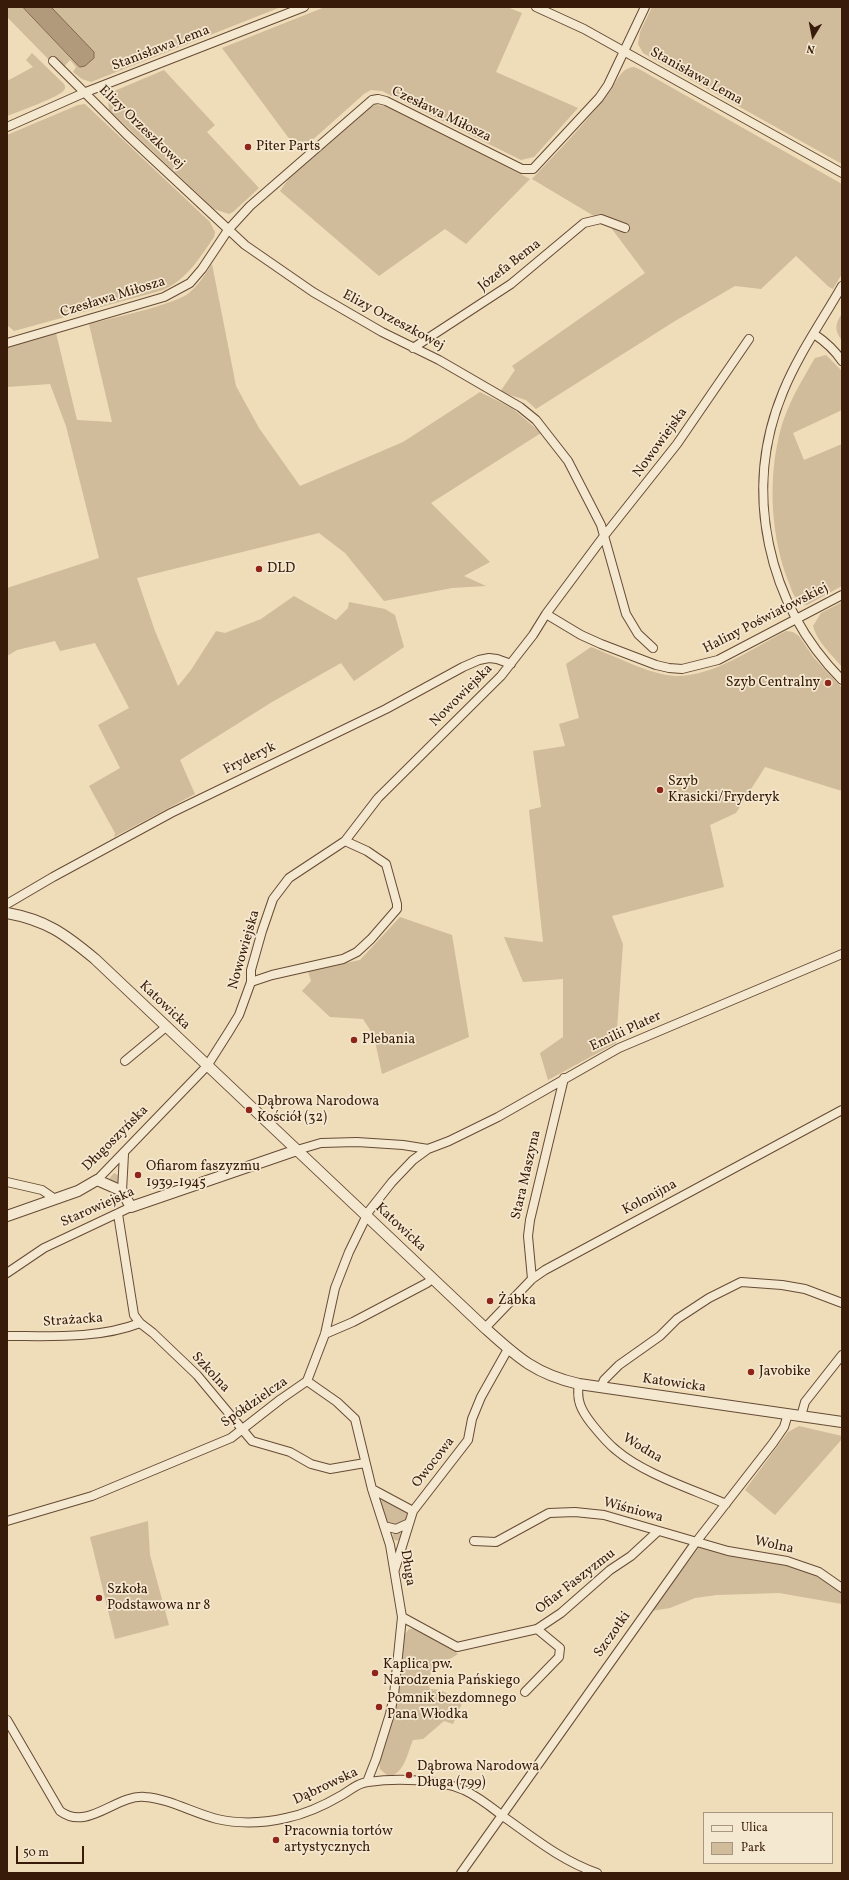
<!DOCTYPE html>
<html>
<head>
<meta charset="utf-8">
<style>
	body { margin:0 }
	#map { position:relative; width:849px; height:1880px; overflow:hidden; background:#efdcb8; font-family:Vollkorn,serif }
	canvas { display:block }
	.frame { position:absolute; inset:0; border:8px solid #381b09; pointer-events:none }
	.legend { position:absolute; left:703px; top:1812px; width:130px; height:52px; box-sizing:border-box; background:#f5e8d1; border:1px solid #a99681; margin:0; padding:5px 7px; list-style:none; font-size:12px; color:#381b09 }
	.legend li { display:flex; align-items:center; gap:8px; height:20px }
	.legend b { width:20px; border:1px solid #a99681 }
	.north { position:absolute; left:793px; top:16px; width:40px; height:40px; -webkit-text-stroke:3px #f5e8d1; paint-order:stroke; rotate:190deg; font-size:11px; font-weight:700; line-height:16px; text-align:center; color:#381b09 }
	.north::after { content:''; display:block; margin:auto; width:14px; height:18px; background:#381b09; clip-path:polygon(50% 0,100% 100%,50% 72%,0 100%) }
	.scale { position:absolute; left:16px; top:1846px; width:68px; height:18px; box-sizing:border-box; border:2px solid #381b09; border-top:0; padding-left:5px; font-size:12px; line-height:14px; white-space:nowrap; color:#381b09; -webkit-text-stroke:3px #f5e8d1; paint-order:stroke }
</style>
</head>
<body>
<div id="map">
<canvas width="849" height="1880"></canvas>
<div class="frame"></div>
<ul class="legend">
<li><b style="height:5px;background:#f5e8d1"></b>Ulica</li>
<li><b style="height:11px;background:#d0bb9a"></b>Park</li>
</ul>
<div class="north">N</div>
<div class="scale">50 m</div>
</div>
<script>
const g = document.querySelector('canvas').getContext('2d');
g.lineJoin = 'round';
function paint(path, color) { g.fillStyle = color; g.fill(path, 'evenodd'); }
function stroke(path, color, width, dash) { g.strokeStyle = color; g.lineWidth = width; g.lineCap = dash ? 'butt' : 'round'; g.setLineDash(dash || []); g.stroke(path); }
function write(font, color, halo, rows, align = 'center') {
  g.font = font + ' Vollkorn,serif'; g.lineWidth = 3.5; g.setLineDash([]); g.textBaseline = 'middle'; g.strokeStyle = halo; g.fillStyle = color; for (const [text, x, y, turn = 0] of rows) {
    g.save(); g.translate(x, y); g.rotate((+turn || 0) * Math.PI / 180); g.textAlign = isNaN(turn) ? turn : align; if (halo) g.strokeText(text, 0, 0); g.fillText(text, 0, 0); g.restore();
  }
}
const green = new Path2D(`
	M 7,7 L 281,7 L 91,82 L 82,79 L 73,72 L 76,67 L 70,60 L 62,69 L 55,66 L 7,17 Z
	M 325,7 L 507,7 L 522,13 L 496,72 L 578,108 L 534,157 L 521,160 L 382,91 L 371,90 L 364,94 L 299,152 L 222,48 Z
	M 652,7 L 842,7 L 842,164 L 643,53 L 638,44 L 640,32 Z
	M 32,53 L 64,84 C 65,87 66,88 64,90 C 62,96 15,113 7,116 L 7,81 L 33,67 L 26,60 Z
	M 634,67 L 639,69 L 842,184 L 842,274 L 833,289 L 829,287 L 796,256 L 761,289 L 735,286 L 675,321 L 536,409 L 526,400 L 500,392 L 515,370 L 512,366 L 645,273 L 609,225 L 532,179 C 559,150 588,121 611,89 C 618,80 621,68 634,67 Z
	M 164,70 L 215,125 L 207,132 L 259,188 L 233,212 L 229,214 L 214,209 L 109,110 L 108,100 L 112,92 Z
	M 85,104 L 210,222 L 215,232 L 214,237 C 199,259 187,279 163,290 L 14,331 L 7,325 L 7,135 L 78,105 Z
	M 375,105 L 385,106 L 530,179 L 466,244 L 445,229 L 379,276 L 280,191 L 290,177 L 366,109 Z
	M 212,264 L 236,386 L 259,428 L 300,486 L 403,442 L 480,392 L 512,408 L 541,433 L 431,503 L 490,562 L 464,576 L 486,586 L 452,588 L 384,601 L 345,553 L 319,533 L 137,578 L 155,631 L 178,686 L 191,670 L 216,631 L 225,633 L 261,619 L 294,596 L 336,620 L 348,608 L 349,602 L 385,609 L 395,615 L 404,647 L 354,681 L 341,663 L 272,702 L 180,760 L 195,794 L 114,837 L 115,833 L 89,786 L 120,768 L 98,725 L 129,708 L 95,643 L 60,651 L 55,641 L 17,650 L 7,656 L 7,588 L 99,558 L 66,426 L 50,384 L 7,387 L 7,347 L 56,333 L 77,420 L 112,422 L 89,324 C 112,318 174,305 189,293 C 199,285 205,274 212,264 Z
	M 842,313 L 842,341 C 834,329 835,325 842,313 Z
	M 826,355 L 842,371 L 842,410 L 793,433 L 804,460 L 842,444 L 842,586 L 807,605 C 795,603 793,593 789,583 C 771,538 768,482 779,436 C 785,408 801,382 815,358 Z
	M 842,602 L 842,667 C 832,655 817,642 813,626 L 821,613 Z
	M 786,631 L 793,632 L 799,636 L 814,658 L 842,688 L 842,791 L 765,767 L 736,813 L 710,825 L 724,887 L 612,916 L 623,944 L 616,1043 L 548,1080 L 540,1053 L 563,1037 L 563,979 L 523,982 L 504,937 L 543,942 L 529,810 L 541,807 L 533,751 L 565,746 L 559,724 L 579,718 L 566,664 L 591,647 C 615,656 651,675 675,676 C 713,677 753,648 786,631 Z
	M 400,917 L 452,935 L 469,1037 L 382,1074 L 374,1036 L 363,1019 L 330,1017 L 302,991 L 311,981 L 308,971 L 360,960 Z
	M 114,1173 L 120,1176 L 120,1180 L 118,1185 L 108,1180 Z
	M 799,1426 L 842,1436 L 842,1439 L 775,1515 L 745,1490 L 788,1432 Z
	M 383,1499 L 407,1513 L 406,1520 L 398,1525 L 388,1524 L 380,1503 Z
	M 148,1521 L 150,1555 L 169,1625 L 115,1639 L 90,1537 Z
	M392.5 1536a4.5 4.5 0 1 1 9 0a4.5 4.5 0 1 1-9 0Z
	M 700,1546 L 786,1564 L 819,1576 L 842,1592 L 842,1604 L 779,1593 L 717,1595 L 695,1598 L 670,1608 L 651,1611 Z
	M 409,1629 C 421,1626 449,1645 458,1654 L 434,1669 L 427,1679 L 430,1689 L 440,1690 L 463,1701 L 453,1724 L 444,1721 L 423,1739 L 413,1740 C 408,1751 404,1776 388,1776 L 380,1769 L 379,1762 L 393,1719 L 398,1695 L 404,1635 Z`);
const water = new Path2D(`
	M 23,7 L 51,7 L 94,52 L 94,58 L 85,66 L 80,67 Z`);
const minor = new Path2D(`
	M 536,7 L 584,29 L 842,173
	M 53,61 L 126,134 L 245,245 L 313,292 L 382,332 L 439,360 L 520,407 L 536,420 L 568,461 L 601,525 L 626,614 L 638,634 L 653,648
	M 7,127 L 86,92 L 304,7
	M 842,286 C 822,321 798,355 783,392 C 742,491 767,604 842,680
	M 814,334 C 826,342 834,349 842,361
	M 7,343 L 164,297 L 190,283 L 202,269 L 228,230 L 250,206 L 372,100 L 378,99 L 386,101 L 522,169 L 533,169 L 599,98 L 608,85 L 645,7
	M 413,348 L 511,284 L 584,223 L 601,219 L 625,228
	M 546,614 L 581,635 L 601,644 L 656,665 L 669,668 L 682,669 L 718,660 L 842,595
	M 7,904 L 53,877 L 171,813 L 386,709 L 463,667 L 479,660 L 489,658 L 497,659 L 511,664
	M 251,982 L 272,975 L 343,959 L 357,952 L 371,939 L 397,909 L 397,904 L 386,864 L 367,851 L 345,841
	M 125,1061 L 166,1027
	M 297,1150 L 321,1143 L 357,1142 L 403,1145 L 428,1149 L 449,1141 L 498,1117 L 619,1048 L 842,954
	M 97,1180 L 207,1066 L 228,1033 L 239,1015 L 251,982 L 251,970 L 262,931 L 273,899 L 289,878 L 345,841 L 378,798 L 501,676 L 533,635 L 546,614 L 604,536 L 677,444 L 749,339
	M 7,1182 L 42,1190 L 55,1199
	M 122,1191 L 124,1154
	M 118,1214 L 134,1315 L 140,1323 L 153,1333 L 197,1375 L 252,1441 L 290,1452 L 311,1464 L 330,1469 L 365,1463
	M 7,1273 L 44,1248 L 131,1207
	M 532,1279 L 528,1236 L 530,1220 L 564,1078
	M 485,1328 L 532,1279 L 545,1270 L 842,1110
	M 325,1334 L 353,1322 L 427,1283 L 432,1279
	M 7,1336 C 50,1336 99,1339 140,1323
	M 307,1381 L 337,1402 L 355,1419 L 372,1489 L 390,1545 L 402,1617 L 394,1695 L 390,1714 L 376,1759 L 367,1782
	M 579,1384 C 576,1400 581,1410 591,1423 C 599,1433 606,1442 616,1450 C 644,1474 692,1489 726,1504
	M 601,1387 L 604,1380 L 619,1365 L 660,1336 L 677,1319 L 709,1298 L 741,1282 L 782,1285 L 805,1289 L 842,1303
	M 801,1416 L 805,1402 L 842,1355
	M 372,1489 L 413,1511
	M 7,1521 L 92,1496 L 231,1438 L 281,1399 L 307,1381 L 325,1334 L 335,1288 L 349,1252 L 369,1211 L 392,1182 L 413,1160 L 428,1149
	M 384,1526 L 396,1529 L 407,1524
	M 474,1541 L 496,1542 L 549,1513 L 575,1512 L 604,1515 L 728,1551 L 787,1561 L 819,1572 L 842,1588
	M 395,1569 L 413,1511 L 468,1440 L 472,1419 L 481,1397 L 508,1349
	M 402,1617 L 457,1647 L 537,1629 L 561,1613 L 610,1570 L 631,1556 L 657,1532
	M 525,1692 L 559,1657 L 560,1648 L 537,1629
	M 7,1720 L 60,1811 C 88,1832 116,1794 145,1797 C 170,1799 193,1813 217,1819 C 239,1824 264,1823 286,1818 C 306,1814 325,1805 342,1795 C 351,1790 357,1783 368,1782 C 396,1778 439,1779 464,1790 C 479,1797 491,1807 504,1817 C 534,1838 562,1861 597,1873
	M 461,1873 L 696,1542 L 773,1443 L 784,1427 L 788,1414`);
const tertiary = new Path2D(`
	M 7,913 C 46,920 65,934 95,959 L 485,1328 C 517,1357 535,1374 579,1384 L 842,1422
	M 7,1216 L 78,1191 L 97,1180 L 122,1191 L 131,1207 L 297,1150`);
const markers = [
	[248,147,4,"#8f2418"],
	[259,569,4,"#8f2418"],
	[828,683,4,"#8f2418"],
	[660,790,4,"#8f2418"],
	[354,1040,4,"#8f2418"],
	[249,1110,4,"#8f2418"],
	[138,1175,4,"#8f2418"],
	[490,1301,4,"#8f2418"],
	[751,1372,4,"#8f2418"],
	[99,1598,4,"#8f2418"],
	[375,1673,4,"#8f2418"],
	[379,1707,4,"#8f2418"],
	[409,1775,4,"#8f2418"],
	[276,1840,4,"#8f2418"]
];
const streetNames = [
	["Stanisława Lema",161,49,-21],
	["Stanisława Lema",696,77,29],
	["Czesława Miłosza",441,115,26],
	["Elizy Orzeszkowej",141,128,44],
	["Józefa Bema",510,266,-38],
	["Czesława Miłosza",113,298,-17],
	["Elizy Orzeszkowej",393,321,28],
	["Nowowiejska",661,443,-54],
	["Haliny Poświatowskiej",766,619,-27],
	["Nowowiejska",462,696,-45],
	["Fryderyk",250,759,-26],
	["Nowowiejska",245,950,-74],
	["Katowicka",164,1006,43],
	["Emilii Plater",626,1032,-25],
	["Długoszyńska",116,1139,-45],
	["Stara Maszyna",527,1175,-77],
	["Kolonijna",650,1198,-28],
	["Starowiejska",98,1208,-24],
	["Katowicka",400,1228,43],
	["Strażacka",73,1321,-4],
	["Szkolna",210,1373,47],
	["Katowicka",674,1384,8],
	["Spółdzielcza",255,1403,-35],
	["Wodna",642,1449,31],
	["Owocowa",434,1463,-52],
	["Wiśniowa",633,1511,15],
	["Wolna",774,1546,12],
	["Długa",407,1568,81],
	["Ofiar Faszyzmu",576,1582,-38],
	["Szczotki",613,1635,-55],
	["Dąbrowska",326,1787,-25]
];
const poiNames = [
	["Piter Parts",256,147],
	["DLD",267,569],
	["Szyb Centralny",820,683,"right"],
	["Szyb",668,782],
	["Krasicki/Fryderyk",668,798],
	["Plebania",362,1040],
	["Dąbrowa Narodowa",257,1102],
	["Kościół (32)",257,1118],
	["Ofiarom faszyzmu",146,1167],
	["1939-1945",146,1183],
	["Żabka",498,1301],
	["Javobike",759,1372],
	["Szkoła",107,1590],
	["Podstawowa nr 8",107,1606],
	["Kaplica pw.",383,1665],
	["Narodzenia Pańskiego",383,1681],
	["Pomnik bezdomnego",387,1699],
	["Pana Włodka",387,1715],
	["Dąbrowa Narodowa",417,1767],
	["Długa (799)",417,1783],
	["Pracownia tortów",284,1832],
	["artystycznych",284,1848]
];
paint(green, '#d0bb9a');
paint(water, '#b19a7c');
stroke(water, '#81674e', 1);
stroke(minor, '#664b35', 10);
stroke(tertiary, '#664b35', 12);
stroke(minor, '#f5e8d1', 8);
stroke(tertiary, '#f5e8d1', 10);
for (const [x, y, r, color] of markers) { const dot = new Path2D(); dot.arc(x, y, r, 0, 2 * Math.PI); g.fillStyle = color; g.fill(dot); stroke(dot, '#f5e8d1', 1.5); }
write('14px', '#381b09', '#f5e8d1', streetNames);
write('14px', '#381b09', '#f5e8d1', poiNames, 'left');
</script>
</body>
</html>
